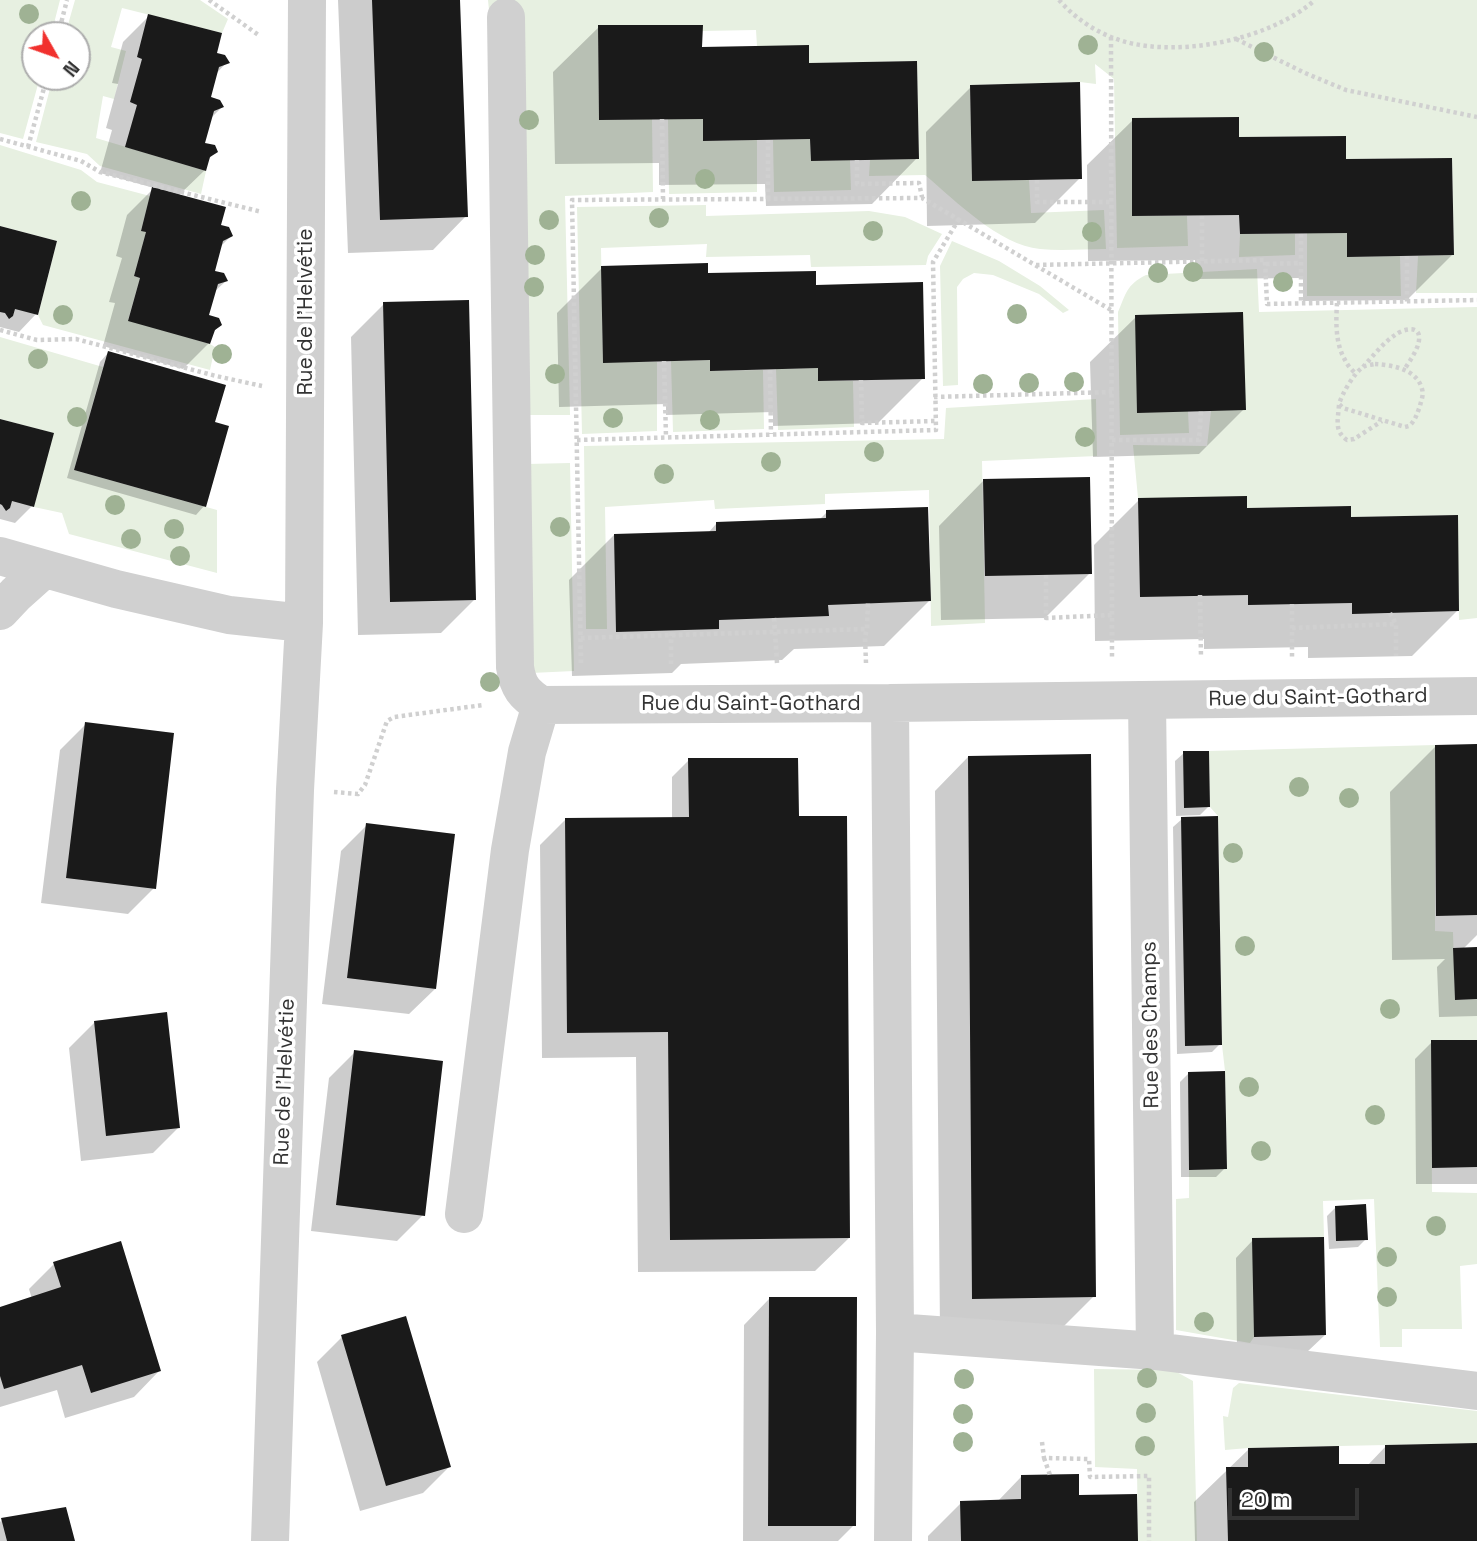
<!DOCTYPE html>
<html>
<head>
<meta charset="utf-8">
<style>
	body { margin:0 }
	#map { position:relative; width:1477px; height:1541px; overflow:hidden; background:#fff; font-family:"Space Grotesk",sans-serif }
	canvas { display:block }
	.north { position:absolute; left:21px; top:21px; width:70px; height:70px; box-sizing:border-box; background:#fff; border:2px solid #adadad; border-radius:50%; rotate:130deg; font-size:19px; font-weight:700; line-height:28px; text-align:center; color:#333 }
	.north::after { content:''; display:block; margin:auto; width:24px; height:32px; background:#f1312e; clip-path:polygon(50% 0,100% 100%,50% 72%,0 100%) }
	.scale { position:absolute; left:1228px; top:1488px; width:131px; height:32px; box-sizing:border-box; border:4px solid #333; border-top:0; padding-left:9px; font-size:21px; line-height:24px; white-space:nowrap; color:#333; -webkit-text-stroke:5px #fff; paint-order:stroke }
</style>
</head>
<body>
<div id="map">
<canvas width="1477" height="1541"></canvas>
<div class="north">N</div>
<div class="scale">20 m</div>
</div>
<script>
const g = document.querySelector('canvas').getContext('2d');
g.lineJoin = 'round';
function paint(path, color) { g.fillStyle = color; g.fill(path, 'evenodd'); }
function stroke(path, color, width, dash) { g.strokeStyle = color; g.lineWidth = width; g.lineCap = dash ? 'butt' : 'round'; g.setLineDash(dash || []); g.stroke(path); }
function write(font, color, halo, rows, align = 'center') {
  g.font = font + ' "Space Grotesk",sans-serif'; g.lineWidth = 7; g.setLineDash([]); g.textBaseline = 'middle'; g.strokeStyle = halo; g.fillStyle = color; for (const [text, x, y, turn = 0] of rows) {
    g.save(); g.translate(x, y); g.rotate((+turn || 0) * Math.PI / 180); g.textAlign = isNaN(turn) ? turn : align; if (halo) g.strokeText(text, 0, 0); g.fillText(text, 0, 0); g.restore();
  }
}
const green = new Path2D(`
	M 0,0 L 60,0 L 51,35 L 35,35 L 35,77 L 40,77 L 23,139 L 0,133 Z
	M 75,0 L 200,0 L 228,19 L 222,33 L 122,8 L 111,47 L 126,51 L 114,99 L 103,96 L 96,138 L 206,171 L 201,194 L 100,166 L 87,154 L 36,142 L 53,77 L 77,77 L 77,35 L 65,35 Z
	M 488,0 L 1477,0 L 1477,293 L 1416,293 L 1418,256 L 1454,255 L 1452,158 L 1346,159 L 1346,136 L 1239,137 L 1238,117 L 1132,118 L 1132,216 L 1187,216 L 1188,246 L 1117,248 L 1114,79 L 1095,64 L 1096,84 L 1080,82 L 970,85 L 972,181 L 1029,180 L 1031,213 L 1104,210 L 1106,249 C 1084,249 1061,251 1040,249 C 999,245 956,201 925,175 L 869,176 L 870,160 L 919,159 L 917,61 L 809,63 L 757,46 L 756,30 L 702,31 L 702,25 L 598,25 L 599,120 L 652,119 L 653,192 L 565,196 L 570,415 L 529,415 Z
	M 668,119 L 703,119 L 704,141 L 757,140 L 757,192 L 669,194 Z
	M 810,139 L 811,161 L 850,160 L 851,190 L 774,192 L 773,140 Z
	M 0,145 L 81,170 L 97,182 L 150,196 L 141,230 L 146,232 L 134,276 L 140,278 L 128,320 L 210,344 L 215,347 L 210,370 L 43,325 L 38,315 L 57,241 L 0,226 Z
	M 706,205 L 706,216 L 869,211 L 905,217 L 942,234 L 928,256 L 926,265 L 811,267 L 810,255 L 706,257 L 707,244 L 601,248 L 603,362 L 657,362 L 657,431 L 582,434 L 577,207 Z
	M 1307,233 L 1347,233 L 1348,257 L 1400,256 L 1401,296 L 1307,296 Z
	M 1240,234 L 1295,234 L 1295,255 L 1239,257 Z
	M 952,241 L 999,261 L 1040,286 L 1069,310 L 1063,313 L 1039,294 L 993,275 L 974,273 L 963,279 L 957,287 L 958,385 L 943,386 L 940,266 Z
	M 1257,269 L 1259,312 L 1477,307 L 1477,618 L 1459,620 L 1457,515 L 1351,517 L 1351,506 L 1247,508 L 1138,498 L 1133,445 L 1207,446 L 1211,411 L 1188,411 L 1189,433 L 1120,435 L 1118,312 C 1126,294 1126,285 1146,275 Z
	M 0,337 L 103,367 L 74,470 L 217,510 L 217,573 L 69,534 L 62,513 L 34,507 L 53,433 L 0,419 Z
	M 710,360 L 711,371 L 763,370 L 764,429 L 673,432 L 671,361 Z
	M 818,368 L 818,381 L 853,381 L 854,427 L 778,430 L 776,369 Z
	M 1096,399 L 1097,456 L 982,461 L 985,623 L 931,626 L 929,490 L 825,494 L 825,504 L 715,509 L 714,500 L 605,507 L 607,629 L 586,629 L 584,446 L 944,439 L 946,408 Z
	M 570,463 L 574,671 L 531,673 L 527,464 Z
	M 1435,745 L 1435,931 L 1453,932 L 1455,1000 L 1477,999 L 1477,1040 L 1431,1041 L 1432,1192 L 1477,1193 L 1477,1264 L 1460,1266 L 1462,1329 L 1402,1329 L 1402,1347 L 1380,1347 L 1374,1199 L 1323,1201 L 1324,1237 L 1253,1239 L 1254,1337 L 1250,1343 L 1176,1330 L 1176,1199 L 1189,1198 L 1189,1170 L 1227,1168 L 1225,1071 L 1222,1045 L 1218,816 L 1210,807 L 1209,751 Z
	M 1094,1369 L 1173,1370 L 1193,1381 L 1197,1541 L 1138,1541 L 1137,1469 L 1095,1467 Z
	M 1239,1383 L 1477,1411 L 1477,1443 L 1248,1448 L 1225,1450 L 1223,1416 L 1228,1417 L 1233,1388 Z`);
const shadow = new Path2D(`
	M 338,0 L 458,0 L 466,216 L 433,250 L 348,253 Z
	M 149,16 L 215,54 L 227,62 L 215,75 L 209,98 L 222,107 L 210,119 L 203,144 L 216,151 L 208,160 L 205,170 L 178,196 L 231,236 L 220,247 L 213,272 L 226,281 L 213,293 L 207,317 L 220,325 L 212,333 L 209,343 L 183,369 L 103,346 L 115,303 L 109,302 L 122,258 L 116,256 L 127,215 L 154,188 L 100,173 L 112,130 L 106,128 L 118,84 L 112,83 L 123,42 Z
	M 599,27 L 700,49 L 807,65 L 917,158 L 872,204 L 766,206 L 765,184 L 659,185 L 659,163 L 555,164 L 553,72 Z
	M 971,87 L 1080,178 L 1035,223 L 927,226 L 926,132 Z
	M 1133,120 L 1344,161 L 1452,255 L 1407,300 L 1303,301 L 1303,278 L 1195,279 L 1195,260 L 1088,261 L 1087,165 Z
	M 0,227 L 36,314 L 19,332 L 0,327 Z
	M 602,268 L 814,287 L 923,378 L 878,423 L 773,426 L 773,412 L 666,415 L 666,404 L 559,407 L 557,313 Z
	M 384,304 L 474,600 L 441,633 L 358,635 L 351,337 Z
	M 1136,317 L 1244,409 L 1199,454 L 1093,457 L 1090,362 Z
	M 108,353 L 213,423 L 204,506 L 196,515 L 67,478 L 100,362 Z
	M 0,420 L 32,506 L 15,523 L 0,519 Z
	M 984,480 L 1090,573 L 1045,618 L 941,620 L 939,526 Z
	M 1139,500 L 1350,519 L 1457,611 L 1412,656 L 1308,658 L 1308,647 L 1204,649 L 1204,639 L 1095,641 L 1094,545 Z
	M 827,512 L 929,601 L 884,646 L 794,649 L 782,660 L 681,664 L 672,673 L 572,676 L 569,580 L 614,535 L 708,533 L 716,524 L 818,521 Z
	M 86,724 L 154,888 L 128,914 L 41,903 L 60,750 Z
	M 1477,746 L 1477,935 L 1462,950 L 1477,949 L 1477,1016 L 1439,1017 L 1437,967 L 1445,959 L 1392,960 L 1390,792 L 1435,747 Z
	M 1184,753 L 1209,806 L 1200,815 L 1176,816 L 1175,761 Z
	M 968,757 L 1094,1296 L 1061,1329 L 940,1331 L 935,791 Z
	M 689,760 L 797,818 L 849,1238 L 815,1271 L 638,1272 L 636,1057 L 542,1058 L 540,845 L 566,819 L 672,819 L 672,777 Z
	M 1182,819 L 1220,1044 L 1212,1052 L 1177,1054 L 1173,827 Z
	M 367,825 L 435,989 L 409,1014 L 322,1004 L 341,851 Z
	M 95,1022 L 179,1127 L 153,1153 L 81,1161 L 69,1048 Z
	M 1477,1041 L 1477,1184 L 1416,1184 L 1415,1059 L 1432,1042 Z
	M 355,1052 L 423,1215 L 397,1241 L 311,1231 L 329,1078 Z
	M 1188,1074 L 1225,1168 L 1216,1177 L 1181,1177 L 1180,1082 Z
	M 1336,1207 L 1366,1239 L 1358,1247 L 1329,1249 L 1327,1216 Z
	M 1253,1240 L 1325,1335 L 1307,1352 L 1237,1353 L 1236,1258 Z
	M 54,1264 L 159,1371 L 134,1397 L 65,1418 L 57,1390 L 0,1407 L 0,1308 L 32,1299 L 29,1289 Z
	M 769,1299 L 854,1525 L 838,1541 L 743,1541 L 744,1325 Z
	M 342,1337 L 449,1467 L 423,1493 L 360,1511 L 317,1362 Z
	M 1386,1446 L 1477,1466 L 1477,1541 L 1195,1541 L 1194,1502 L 1249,1449 L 1337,1466 L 1367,1466 Z
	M 1021,1477 L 1077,1497 L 1136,1541 L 928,1541 L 928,1536 L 961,1503 L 997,1502 Z
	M 2,1520 L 73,1541 L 0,1541 L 0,1522 Z`);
const building = new Path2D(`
	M 372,0 L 460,0 L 468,217 L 380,220 Z
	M 148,14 L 222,33 L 217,53 L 225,55 L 230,63 L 219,67 L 211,97 L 220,100 L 224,107 L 214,111 L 205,143 L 215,145 L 218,152 L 210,157 L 206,171 L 125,147 L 137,105 L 130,102 L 142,59 L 137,57 Z
	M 598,25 L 703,25 L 702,47 L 809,45 L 809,63 L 917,61 L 919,159 L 811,161 L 810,139 L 703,141 L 703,119 L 599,120 Z
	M 1080,82 L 1082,179 L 972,181 L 970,85 Z
	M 1239,117 L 1239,137 L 1346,136 L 1346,159 L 1452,158 L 1454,255 L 1347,257 L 1347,233 L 1240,234 L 1239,215 L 1132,216 L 1132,118 Z
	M 152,187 L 226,207 L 221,225 L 229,227 L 233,236 L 223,241 L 215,271 L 224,273 L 228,281 L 218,284 L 209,315 L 219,318 L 222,325 L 215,330 L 210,344 L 128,321 L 140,278 L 134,276 L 146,232 L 141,231 Z
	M 0,226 L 57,241 L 38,315 L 15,309 L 13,316 L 9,319 L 5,313 L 0,312 Z
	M 708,263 L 708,273 L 816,271 L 816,285 L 923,282 L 925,379 L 818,381 L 818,368 L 710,371 L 710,360 L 603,363 L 601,266 Z
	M 469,300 L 476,600 L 390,602 L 383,302 Z
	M 1243,312 L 1246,410 L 1137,413 L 1135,315 Z
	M 108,351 L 226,385 L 215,422 L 229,426 L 206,507 L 74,470 Z
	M 0,419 L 54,433 L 34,507 L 12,501 L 10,508 L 6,511 L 2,505 L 0,504 Z
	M 1090,477 L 1092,574 L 985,576 L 983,479 Z
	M 1247,496 L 1247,508 L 1351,506 L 1351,517 L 1458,515 L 1459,611 L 1352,614 L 1352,603 L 1248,605 L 1248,595 L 1140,597 L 1138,498 Z
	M 928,507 L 931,601 L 828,605 L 829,616 L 719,620 L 719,629 L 616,632 L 614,534 L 716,531 L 716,522 L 826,518 L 826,510 Z
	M 85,722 L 174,733 L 156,889 L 66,878 Z
	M 1477,744 L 1477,915 L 1436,916 L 1435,745 Z
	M 1183,751 L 1209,751 L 1210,807 L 1184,808 Z
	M 1091,754 L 1096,1297 L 972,1299 L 968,756 Z
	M 688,758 L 798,758 L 799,816 L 847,816 L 850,1238 L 670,1240 L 668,1032 L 567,1033 L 565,818 L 689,817 Z
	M 1218,816 L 1222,1045 L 1185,1046 L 1181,817 Z
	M 366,823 L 455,834 L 436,989 L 347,978 Z
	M 1477,947 L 1477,999 L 1455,1000 L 1453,948 Z
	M 167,1012 L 180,1128 L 106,1136 L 94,1021 Z
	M 1431,1040 L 1477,1040 L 1477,1167 L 1432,1168 Z
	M 354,1050 L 443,1061 L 425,1216 L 336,1205 Z
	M 1225,1071 L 1227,1169 L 1189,1170 L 1188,1072 Z
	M 1366,1204 L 1368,1240 L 1336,1241 L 1335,1206 Z
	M 1324,1237 L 1326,1335 L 1254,1337 L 1252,1238 Z
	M 121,1241 L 161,1371 L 91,1393 L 82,1365 L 4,1389 L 0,1376 L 0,1307 L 61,1287 L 53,1262 Z
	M 769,1297 L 857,1297 L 856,1526 L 768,1526 Z
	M 406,1316 L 451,1467 L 386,1486 L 341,1335 Z
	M 1477,1443 L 1477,1541 L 1228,1541 L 1226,1467 L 1248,1467 L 1248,1448 L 1339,1446 L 1339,1464 L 1385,1464 L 1385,1445 Z
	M 1079,1474 L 1079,1495 L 1137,1494 L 1138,1541 L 961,1541 L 960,1501 L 1021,1499 L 1021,1475 Z
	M 66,1507 L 75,1541 L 7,1541 L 1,1518 Z`);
const path = new Path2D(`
	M 209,0 L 260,36
	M 1059,0 C 1073,16 1091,29 1111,37 C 1169,61 1269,41 1315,0
	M 58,35 L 67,0
	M 1111,37 L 1112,659
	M 1236,39 L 1305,73 L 1346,90 L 1477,117
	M 662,119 L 663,199
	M 0,139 L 81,161 L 100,172 L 262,212
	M 28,147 L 47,77
	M 857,160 L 857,184 L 919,183 L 922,197
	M 1037,180 L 1037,202 L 1112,202
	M 768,199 L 768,140
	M 1301,234 L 1301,303
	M 1407,256 L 1407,302
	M 1202,261 L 1202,216
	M 1266,264 L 1301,263
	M 1036,265 L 1265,260 L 1267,304 L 1477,300
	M 1337,303 C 1336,321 1335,343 1345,360 C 1347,365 1352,370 1356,374
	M 0,330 L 37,340 L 76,339 L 216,376 L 262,386
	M 664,361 L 666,437
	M 1375,364 C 1392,365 1417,369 1422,389 C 1424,395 1421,401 1420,406 C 1417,414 1415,421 1409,426 L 1405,427 L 1343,408 L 1339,404 C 1342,394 1354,373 1363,367 C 1366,365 1371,365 1375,364 Z
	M 1363,367 C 1373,356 1383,343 1395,335 C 1403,329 1421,324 1419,340 C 1418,350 1409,362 1404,370
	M 770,370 L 771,434
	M 861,380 L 862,423 L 935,421
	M 934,397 L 1112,392
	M 1339,405 C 1338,420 1334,431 1347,440 L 1354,439 L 1382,421
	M 577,440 L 936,430 L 933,262 L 959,219
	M 1112,440 L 1199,440 L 1201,411
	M 1046,575 L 1046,618 L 1112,615
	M 1200,595 L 1201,658
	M 1292,604 L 1292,658
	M 1390,613 L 1396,624 L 1396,656
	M 774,618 L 777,663
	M 1292,628 L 1396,624
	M 581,638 L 867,629 L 868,603
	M 581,663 L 572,200 L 922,198 L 1111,310
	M 866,663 L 865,637 L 867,629
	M 671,664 L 671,641 L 672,630
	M 334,792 L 358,794 L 365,785 L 387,721 L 394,717 L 483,705
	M 1042,1442 L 1044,1458 L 1089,1459 L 1090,1477 L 1149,1476 L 1149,1541
	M 1044,1458 L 1050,1475`);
const minor = new Path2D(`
	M 506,17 L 515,667 C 518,687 524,694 541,705
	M 0,556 L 116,589 L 229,615 L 304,623
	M 0,611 L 16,594 L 44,569
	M 890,703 L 895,1332 L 893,1541
	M 464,1214 L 510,850 L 527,752 L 541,705 L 890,703 L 1477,696
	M 895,1332 L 1155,1351 L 1147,700
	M 1155,1351 L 1477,1391
	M 270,1541 L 295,790 L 304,623 L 307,0`);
const trees = [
	[29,14],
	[1088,45],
	[1264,52],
	[529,120],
	[705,179],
	[81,201],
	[659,218],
	[549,220],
	[873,231],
	[1092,232],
	[535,255],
	[1193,272],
	[1158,273],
	[1283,282],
	[534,287],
	[1017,314],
	[63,315],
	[222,354],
	[38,359],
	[555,374],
	[1074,382],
	[1029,383],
	[983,384],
	[77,417],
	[613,418],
	[710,420],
	[1085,437],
	[874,452],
	[771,462],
	[664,474],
	[115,505],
	[560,527],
	[174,529],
	[131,539],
	[180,556],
	[490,682],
	[1299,787],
	[1349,798],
	[1233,853],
	[1245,946],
	[1390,1009],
	[1249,1087],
	[1375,1115],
	[1261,1151],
	[1436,1226],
	[1387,1257],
	[1387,1297],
	[1204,1322],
	[1147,1378],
	[964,1379],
	[1146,1413],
	[963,1414],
	[963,1442],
	[1145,1446]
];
const streetNames = [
	["Rue de l'Helvétie",306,312,-90],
	["Rue du Saint-Gothard",1318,698,-1],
	["Rue du Saint-Gothard",751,704],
	["Rue des Champs",1151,1025,-91],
	["Rue de l'Helvétie",285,1082,-88]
];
paint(green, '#e7f0e1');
paint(shadow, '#0003');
paint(building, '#1a1a1a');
stroke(path, '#d0d0d0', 4.5, [3.5, 3.5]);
stroke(minor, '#d0d0d0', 38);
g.fillStyle = '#9fb294';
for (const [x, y] of trees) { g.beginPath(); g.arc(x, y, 10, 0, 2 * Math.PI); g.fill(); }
write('21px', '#333', '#fff', streetNames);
</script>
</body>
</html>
